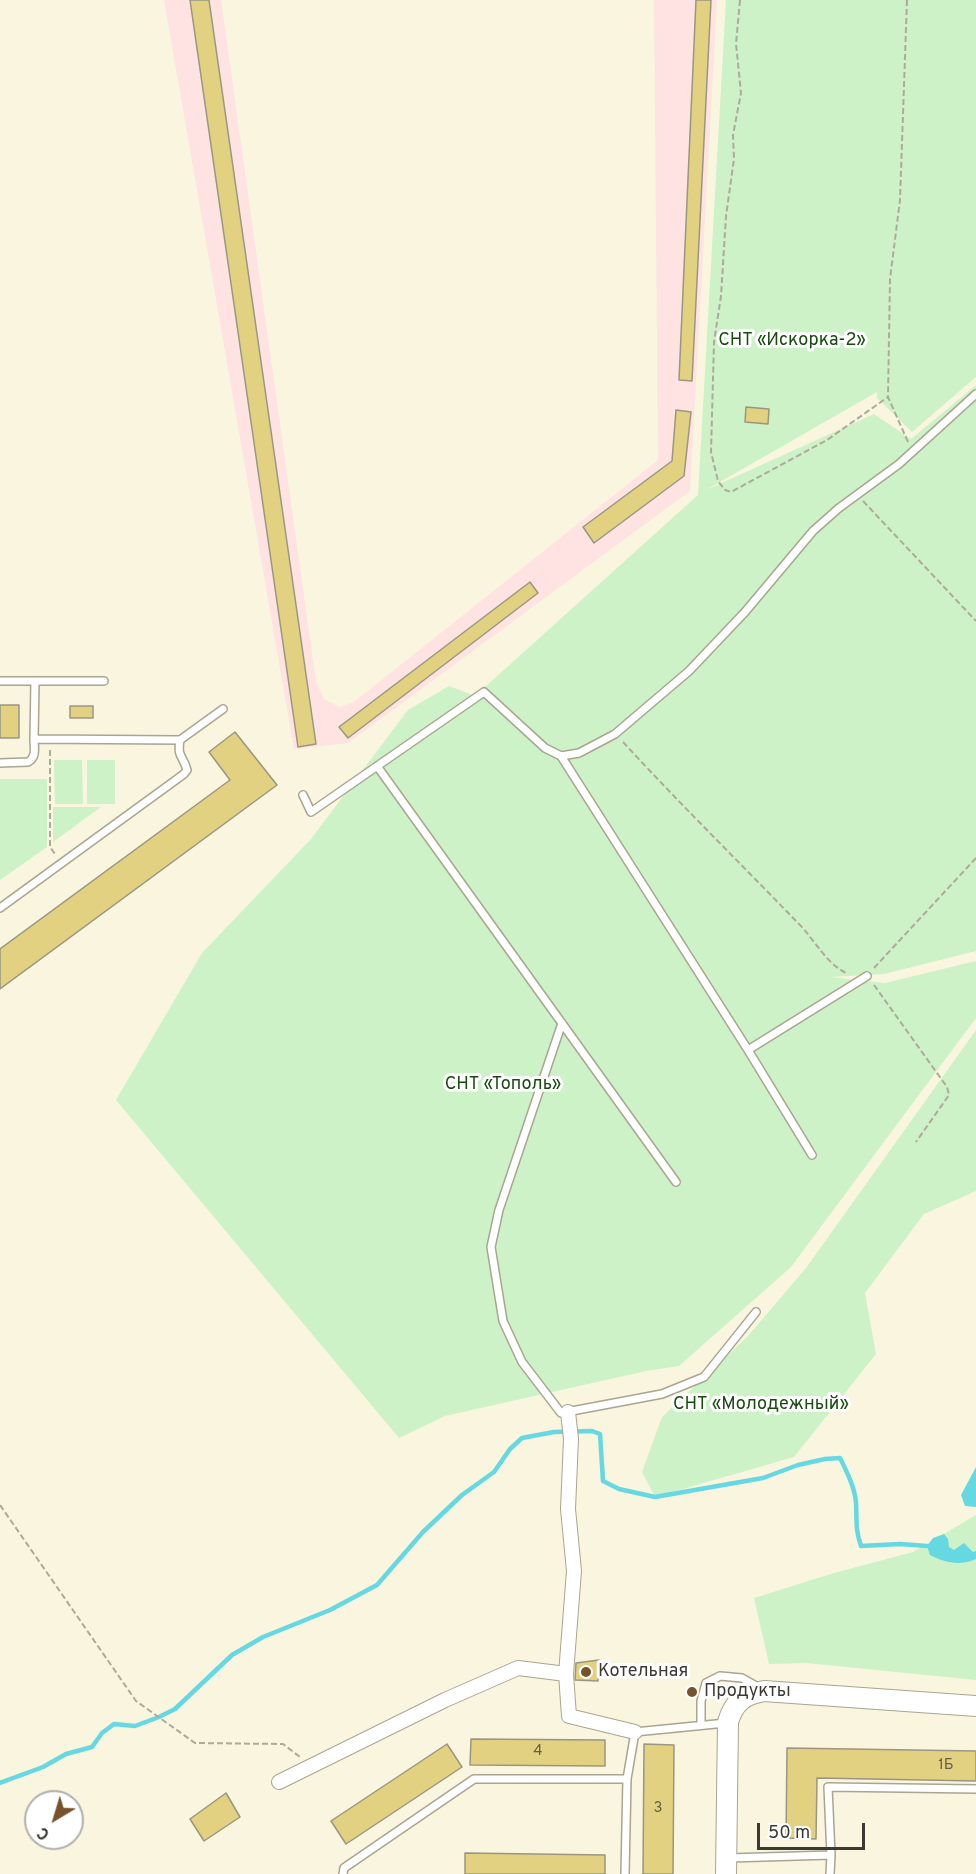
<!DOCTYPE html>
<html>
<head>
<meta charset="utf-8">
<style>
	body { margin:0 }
	#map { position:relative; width:976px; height:1874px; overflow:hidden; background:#f9f5df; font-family:Overpass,sans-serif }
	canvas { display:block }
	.north { position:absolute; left:24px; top:1790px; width:60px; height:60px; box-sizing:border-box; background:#fff; border:2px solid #b1b0ad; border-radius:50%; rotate:218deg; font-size:16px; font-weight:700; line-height:24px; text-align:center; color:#3b3931 }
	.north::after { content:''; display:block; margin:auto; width:21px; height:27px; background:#77522d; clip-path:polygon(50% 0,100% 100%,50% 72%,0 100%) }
	.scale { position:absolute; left:757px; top:1823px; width:108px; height:27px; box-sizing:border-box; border:3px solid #3b3931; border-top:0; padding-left:8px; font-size:18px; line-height:21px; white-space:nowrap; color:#3b3931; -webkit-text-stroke:4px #fff; paint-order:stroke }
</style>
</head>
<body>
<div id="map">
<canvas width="976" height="1874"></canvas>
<div class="north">С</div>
<div class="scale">50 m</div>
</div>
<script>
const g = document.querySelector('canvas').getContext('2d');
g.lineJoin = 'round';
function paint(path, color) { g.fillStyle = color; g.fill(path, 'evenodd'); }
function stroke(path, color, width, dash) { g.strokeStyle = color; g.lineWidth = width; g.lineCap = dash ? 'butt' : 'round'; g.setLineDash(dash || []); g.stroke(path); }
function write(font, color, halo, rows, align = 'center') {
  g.font = font + ' Overpass,sans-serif'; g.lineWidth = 6; g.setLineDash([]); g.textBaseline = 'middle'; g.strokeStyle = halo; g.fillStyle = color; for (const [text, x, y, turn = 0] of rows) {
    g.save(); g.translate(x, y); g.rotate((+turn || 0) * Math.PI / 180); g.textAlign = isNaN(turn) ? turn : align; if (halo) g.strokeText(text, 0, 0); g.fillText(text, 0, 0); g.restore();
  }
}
const industrial = new Path2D(`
	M 164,0 L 221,0 L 316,682 L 324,699 L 339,707 L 354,702 L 658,460 L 654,0 L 717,0 L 690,491 L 348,743 L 294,749 Z`);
const green = new Path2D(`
	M 726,0 L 976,0 L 976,377 L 912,432 L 877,398 L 877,392 L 706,490 L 874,414 L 911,439 L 976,385 L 976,951 L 884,974 L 831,977 L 885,983 L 976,961 L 976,1018 L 791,1267 L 679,1366 L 646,1371 L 445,1416 L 399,1438 L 116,1100 L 202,953 L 311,839 L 408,710 L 449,686 L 475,696 L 698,495 Z
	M 54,760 L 82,760 L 83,804 L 55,804 Z
	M 87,760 L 115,760 L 115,804 L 87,804 Z
	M 0,779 L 47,779 L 47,847 L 0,880 Z
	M 53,807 L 101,807 L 53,842 Z
	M 976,1030 L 976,1191 L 924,1214 L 865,1293 L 876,1354 L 794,1457 L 655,1497 L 642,1472 L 662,1417 L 748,1336 L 806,1268 Z
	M 976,1515 L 976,1680 L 807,1663 L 769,1664 L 754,1598 L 834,1573 L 913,1552 Z`);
const water = new Path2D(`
	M 976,1467 L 976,1507 L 965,1506 L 961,1495 Z
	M 944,1534 L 948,1539 L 949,1547 L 954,1550 L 964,1543 L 973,1552 L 976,1551 L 976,1559 C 961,1566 945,1563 930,1555 L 927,1546 L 933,1538 Z`);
const stream = new Path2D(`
	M 0,1783 L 43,1767 L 66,1754 L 92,1747 L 102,1733 L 114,1724 L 135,1726 L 159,1717 L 175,1709 L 232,1655 L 263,1637 L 330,1610 L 377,1585 L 423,1532 L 462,1495 L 494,1472 L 510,1449 L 522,1438 L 554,1432 L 592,1431 L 600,1434 L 603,1481 L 619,1489 L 655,1497 L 763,1478 L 798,1465 L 825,1459 L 840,1458 C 847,1472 855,1488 856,1503 C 857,1520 855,1529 861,1546 L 900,1544 L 927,1546`);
const building = new Path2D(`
	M 190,0 L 209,0 L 316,744 L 298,747 Z
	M 696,0 L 711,0 L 692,381 L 679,380 Z
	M 746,407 L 769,409 L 768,424 L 745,422 Z
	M 676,410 L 691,412 L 684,476 L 594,543 L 583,527 L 672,461 Z
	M 530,582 L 538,593 L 348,738 L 339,727 Z
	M 0,705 L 19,705 L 19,738 L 0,738 Z
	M 70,706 L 93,706 L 93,718 L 70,718 Z
	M 235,732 L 277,785 L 0,989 L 0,949 L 230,780 L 209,752 Z
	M 599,1660 L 598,1681 L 575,1680 L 576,1663 Z
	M 471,1739 L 605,1740 L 605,1766 L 470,1765 Z
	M 447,1744 L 462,1767 L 346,1844 L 331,1821 Z
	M 644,1744 L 674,1745 L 673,1874 L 643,1874 Z
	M 787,1748 L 976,1751 L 976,1781 L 817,1778 L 816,1839 L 786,1838 Z
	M 226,1793 L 240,1817 L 204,1841 L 190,1819 Z
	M 465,1853 L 605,1855 L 605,1874 L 465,1874 Z`);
const path = new Path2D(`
	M 740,0 L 736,44 L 741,93 L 733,135 L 734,159 L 726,216 L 721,296 L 714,342 L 711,452 L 718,481 L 725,490 L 731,492 L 827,440 L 888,397
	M 907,0 L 900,200 L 890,279 L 888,397 L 908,442
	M 863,501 L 976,621
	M 623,742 C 680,804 740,863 798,923 C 816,941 825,963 848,974
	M 50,750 L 50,847 L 55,854
	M 874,968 L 976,858
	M 874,985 L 947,1087 L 949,1095 L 916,1142
	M 0,1505 L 136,1701 L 195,1743 L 283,1744 L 300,1757`);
const lane = new Path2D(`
	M 0,681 L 35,681 L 34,739 L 180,740 L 223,709
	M 35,681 L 104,681
	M 561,756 L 748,1050 L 812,1155
	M 0,763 L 28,762 C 37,757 34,748 34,739
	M 377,766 L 676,1182
	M 303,795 L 311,812 L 484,692 L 545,748 L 561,756 L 579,753 L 615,734 L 689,671 L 745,612 L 813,531 L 839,508 L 899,464 L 976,394
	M 0,908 L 184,774 L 187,770 C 183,755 177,758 180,740
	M 562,1023 L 499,1210 L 491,1247 L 503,1321 L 522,1362 L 561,1413 L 662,1394 L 704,1377 L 756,1312
	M 748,1050 L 867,976
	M 701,1725 L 701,1701 L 706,1683 L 720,1676 L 742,1678 L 758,1687
	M 627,1779 L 635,1732 L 726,1723
	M 729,1858 L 831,1855 L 828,1787 L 976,1789
	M 343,1874 L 344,1868 L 474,1779 L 627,1779 L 625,1874
	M 830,1874 L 831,1855`);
const street = new Path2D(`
	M 566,1674 L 574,1571 L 568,1509 L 571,1439 L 568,1412
	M 279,1782 L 445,1700 L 518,1668 L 566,1674 L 569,1716 L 635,1732`);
const secondary = new Path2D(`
	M 726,1874 L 728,1722 C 734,1702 743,1695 764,1691 L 976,1706`);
const markers = [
	[586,1672,6,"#77522d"],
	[692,1692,6,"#77522d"]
];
const numberNames = [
	["4",538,1752],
	["1Б",946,1766],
	["3",658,1809]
];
const parkNames = [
	["СНТ «Искорка-2»",792,341],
	["СНТ «Тополь»",503,1085],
	["СНТ «Молодежный»",761,1405]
];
const poiNames = [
	["Котельная",598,1672],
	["Продукты",704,1692]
];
paint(industrial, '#fee3e2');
paint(green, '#cdf2c7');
paint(water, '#66d8e2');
stroke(stream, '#66d8e2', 4.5);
paint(building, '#e2d180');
stroke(building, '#9a9682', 1.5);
stroke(lane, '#a9a591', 10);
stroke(street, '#a9a591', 16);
stroke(secondary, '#a9a591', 22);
stroke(path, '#aeaa9a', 2, [6, 3]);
stroke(lane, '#fff', 7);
stroke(street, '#fff', 14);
stroke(secondary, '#fff', 20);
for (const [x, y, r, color] of markers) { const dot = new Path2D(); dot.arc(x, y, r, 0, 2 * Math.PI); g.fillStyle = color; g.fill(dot); stroke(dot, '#fff', 2); }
write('15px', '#655f45', null, numberNames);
write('18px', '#164c0d', '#fff', parkNames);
write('18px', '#3b3931', '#fff', poiNames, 'left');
</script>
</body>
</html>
